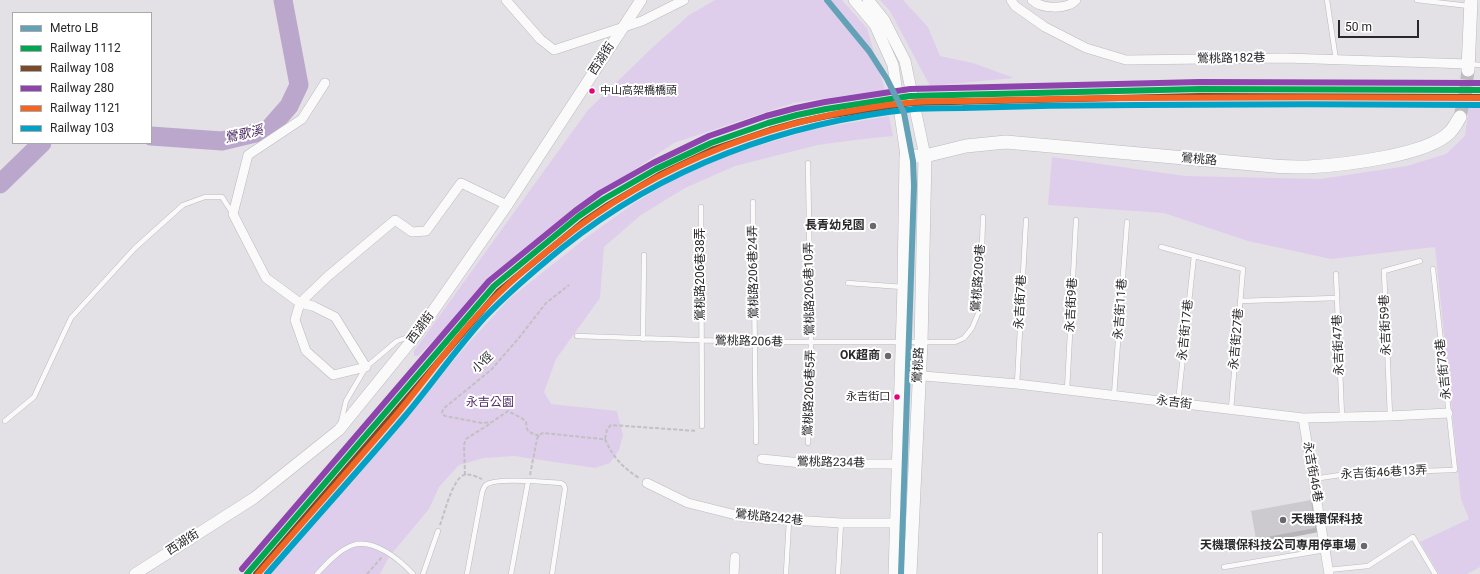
<!DOCTYPE html>
<html>
<head>
<meta charset="utf-8">
<style>
	body { margin:0 }
	#map { position:relative; width:1480px; height:574px; overflow:hidden; background:#e4e1e6; font-family:Roboto,sans-serif }
	canvas { display:block }
	.legend { position:absolute; left:12px; top:12px; width:140px; height:132px; box-sizing:border-box; background:#fff; border:1px solid #a9a9aa; margin:0; padding:5px 7px; list-style:none; font-size:12px; color:#28272a }
	.legend li { display:flex; align-items:center; gap:8px; height:20px }
	.legend b { width:20px; border:1px solid #a9a9aa }
	.scale { position:absolute; left:1338px; top:20px; width:81px; height:18px; box-sizing:border-box; border:2px solid #28272a; border-top:0; padding-left:5px; font-size:12px; line-height:14px; white-space:nowrap; color:#28272a; -webkit-text-stroke:3px #fff; paint-order:stroke }
</style>
</head>
<body>
<div id="map">
<canvas width="1480" height="574"></canvas>
<ul class="legend">
<li><b style="height:5px;background:#63a1b7"></b>Metro LB</li>
<li><b style="height:5px;background:#00a651"></b>Railway 1112</li>
<li><b style="height:5px;background:#7a4b2a"></b>Railway 108</li>
<li><b style="height:5px;background:#8e44ad"></b>Railway 280</li>
<li><b style="height:5px;background:#f26522"></b>Railway 1121</li>
<li><b style="height:5px;background:#02a2c6"></b>Railway 103</li>
</ul>
<div class="scale">50 m</div>
</div>
<script>
const g = document.querySelector('canvas').getContext('2d');
g.lineJoin = 'round';
function paint(path, color) { g.fillStyle = color; g.fill(path, 'evenodd'); }
function stroke(path, color, width, dash) { g.strokeStyle = color; g.lineWidth = width; g.lineCap = dash ? 'butt' : 'round'; g.setLineDash(dash || []); g.stroke(path); }
function write(font, color, halo, rows, align = 'center') {
  g.font = font + ' Roboto,"Noto Sans TC",sans-serif'; g.lineWidth = 4; g.setLineDash([]); g.textBaseline = 'middle'; g.strokeStyle = halo; g.fillStyle = color; for (const [text, x, y, turn = 0] of rows) {
    g.save(); g.translate(x, y); g.rotate((+turn || 0) * Math.PI / 180); g.textAlign = isNaN(turn) ? turn : align; if (halo) g.strokeText(text, 0, 0); g.fillText(text, 0, 0); g.restore();
  }
}
const green = new Path2D(`
	M 715,0 L 842,0 L 867,28 L 885,90 L 793,103 L 674,143 L 595,196 L 506,269 L 418,356 L 414,356 L 414,351 L 588,110 L 654,46 L 689,15 Z
	M 880,0 L 903,0 L 928,27 L 940,56 L 973,63 L 1014,78 L 930,86 L 890,11 Z
	M 1469,106 L 1480,106 L 1480,567 L 1467,574 L 1439,574 L 1420,542 L 1469,519 L 1461,499 L 1435,247 L 1331,259 L 1248,241 L 1164,213 L 1048,205 L 1052,157 L 1185,176 L 1320,179 L 1407,166 L 1446,154 L 1465,136 Z
	M 889,116 L 893,136 L 855,140 L 818,145 L 735,166 L 685,188 L 641,215 L 604,247 L 600,298 L 556,359 L 544,392 L 551,404 L 617,411 L 623,435 L 619,450 L 610,463 L 595,468 L 514,456 L 484,458 L 459,465 L 439,487 L 429,509 L 389,557 L 380,574 L 271,574 L 466,346 L 509,299 L 587,237 L 633,204 L 681,175 L 734,153 L 814,129 Z`);
const shadow = new Path2D(`
	M 1310,501 L 1314,505 L 1319,532 L 1261,543 L 1257,539 Z`);
const river = new Path2D(`
	M 151,136 L 222,141 L 268,130 L 289,106 L 299,85 L 283,0
	M 0,184 L 42,143`);
const building = new Path2D(`
	M 1311,500 L 1315,528 L 1256,539 L 1251,511 Z`);
const secondaryTunnel = new Path2D(`
	M 1460,117 L 1465,96 L 1468,70`);
const path = new Path2D(`
	M 539,436 L 529,432 L 527,429 L 526,422 L 523,419 L 508,411 L 492,422 L 482,423 L 445,416 L 442,413 L 443,409 L 491,370 L 518,339 L 546,303 L 569,285
	M 605,439 C 612,456 623,468 639,478
	M 465,475 L 464,445 L 466,439 L 491,423
	M 530,475 L 537,439 L 539,435 L 543,433 L 602,439 L 605,439 L 607,429 L 611,425 L 697,431
	M 440,525 C 444,514 453,478 464,475 C 470,473 477,477 482,479
	M 367,574 L 382,557`);
const service = new Path2D(`
	M 1327,0 L 1336,60
	M 1417,0 L 1469,6
	M 1470,64 L 1480,65
	M 808,163 L 811,343 L 808,443
	M 753,202 L 756,442
	M 701,207 L 702,426
	M 1161,247 L 1243,269 L 1231,409
	M 1336,274 L 1342,417
	M 848,283 L 903,287
	M 1240,301 L 1337,298
	M 577,336 L 755,342 L 955,342 L 964,338 L 972,328 L 980,309 L 983,217
	M 643,339 L 644,255
	M 1017,384 L 1026,220
	M 1067,390 L 1076,220
	M 1114,395 L 1127,222
	M 1178,403 L 1194,256
	M 1390,416 L 1384,271 L 1420,261
	M 5,421 L 34,397 L 71,318 L 135,248 L 183,205 L 205,197 L 222,197 L 233,214
	M 341,422 L 346,401 L 366,367 L 397,341 L 411,336
	M 1313,479 L 1354,473 L 1455,470 L 1433,269
	M 1100,535 L 1100,574
	M 1224,567 L 1325,550
	M 1328,570 L 1368,566 L 1413,537 L 1435,574
	M 317,574 C 327,563 339,550 353,545 C 374,538 400,560 413,574
	M 423,574 L 438,531
	M 467,574 L 482,493 C 483,490 484,486 486,485 C 494,477 548,482 561,483 L 564,485 L 565,489 L 552,574
	M 511,574 L 528,482
	M 786,574 L 789,521
	M 838,574 L 841,523`);
const minor = new Path2D(`
	M 506,0 L 540,39 L 554,50 L 642,21 L 684,0
	M 1011,0 L 1015,6 L 1045,27 L 1086,48 L 1126,60 L 1285,58 L 1468,64
	M 1032,0 C 1041,9 1067,10 1076,0
	M 325,83 L 302,119 L 248,155 L 233,214 L 266,278 L 300,303 L 313,306 L 335,317 L 366,367 L 333,375 L 306,351 L 295,320 L 300,303 L 327,277 L 395,220 L 412,232 L 426,231 L 461,183 L 507,205
	M 901,374 L 1017,384 L 1303,418 L 1390,416 L 1448,413
	M 1303,418 L 1329,574
	M 762,459 L 811,464 L 899,464
	M 647,483 L 688,503 L 744,517 L 841,523 L 897,523
	M 734,574 L 735,557`);
const tertiary = new Path2D(`
	M 854,0 L 875,25 L 893,65 L 906,156
	M 868,0 L 884,20 L 905,61 L 925,156
	M 135,574 L 254,498 L 339,430 L 417,334 L 507,205 L 641,0`);
const secondary = new Path2D(`
	M 1468,70 L 1471,0
	M 895,574 L 904,287 L 906,156 L 925,156 L 966,146 L 1006,142 L 1274,166 C 1285,167 1297,167 1308,167 C 1341,165 1427,156 1450,132 C 1454,128 1457,122 1460,117
	M 910,574 L 921,343 L 925,156`);
const rail1 = new Path2D(`
	M 247,574 L 494,286 L 579,216 L 604,199 L 656,169 L 711,143 L 768,123 L 797,115 L 826,109 L 910,96 L 1200,89 L 1480,90`);
const rail2 = new Path2D(`
	M 256,574 L 499,291 L 583,222 L 608,205 L 659,175 L 714,149 L 770,130 L 799,122 L 827,116 L 911,103 L 1200,96 L 1480,97`);
const rail3 = new Path2D(`
	M 242,569 L 489,281 L 575,211 L 600,193 L 653,163 L 709,136 L 766,116 L 796,108 L 825,102 L 910,89 L 1200,82 L 1480,83`);
const rail4 = new Path2D(`
	M 258,574 C 304,521 351,468 397,414 C 424,382 448,347 477,316 C 500,290 527,267 555,245 C 657,161 785,114 916,102 C 930,101 944,101 959,101 C 1017,100 1076,98 1135,98 C 1250,97 1365,97 1480,98`);
const rail5 = new Path2D(`
	M 267,574 C 313,521 360,469 405,416 C 432,384 456,349 484,318 C 508,293 535,270 562,248 C 663,167 786,122 914,109 C 930,108 947,108 963,108 C 1021,106 1079,105 1138,105 C 1252,104 1366,104 1480,105`);
const metro1 = new Path2D(`
	M 827,0 L 869,51 L 887,79 L 904,113 L 913,161 L 914,186 L 901,574`);
const markers = [
	[592,91,3.5,"#e5007d"],
	[873,226,4,"#6a686c"],
	[888,356,4,"#6a686c"],
	[897,397,3.5,"#e5007d"],
	[1283,520,4,"#6a686c"],
	[1364,546,4,"#6a686c"]
];
const busNames = [
	["中山高架橋橋頭",600,91],
	["永吉街口",890,397,"right"]
];
const streetNames = [
	["西湖街",602,59,-57],
	["鶯桃路182巷",1231,59,-1],
	["鶯桃路",1199,160,5],
	["鶯桃路206巷24弄",754,272,-91],
	["鶯桃路206巷38弄",701,274,-90],
	["鶯桃路209巷",979,278,-86],
	["鶯桃路206巷10弄",810,289,-91],
	["永吉街7巷",1021,302,-87],
	["永吉街9巷",1072,305,-87],
	["永吉街11巷",1121,309,-86],
	["永吉街59巷",1386,325,-92],
	["西湖街",421,328,-54],
	["永吉街17巷",1186,330,-84],
	["永吉街27巷",1237,339,-85],
	["鶯桃路206巷",749,342,1],
	["永吉街47巷",1339,345,-92],
	["小徑",483,363,-44],
	["鶯桃路",919,365,-87],
	["永吉街73巷",1444,369,-96],
	["鶯桃路206巷5弄",810,393,-88],
	["永吉街",1174,403,7],
	["鶯桃路234巷",831,463,1],
	["永吉街46巷",1312,472,80],
	["永吉街46巷13弄",1384,473,-3],
	["鶯桃路242巷",769,518,6],
	["西湖街",183,543,-33]
];
const poiNames = [
	["長青幼兒園",865,226],
	["OK超商",880,356],
	["天機環保科技",1291,520,"left"],
	["天機環保科技公司專用停車場",1356,546]
];
const parkNames = [
	["永吉公園",490,403]
];
const waterNames = [
	["鶯歌溪",244,135,-13]
];
paint(green, '#deceeb');
paint(shadow, '#0003');
stroke(river, '#bba6cc', 19);
paint(building, '#cccace');
stroke(secondaryTunnel, '#bebcc0', 13, [13, 6]);
stroke(service, '#bbb9bc', 5.5);
stroke(minor, '#bbb9bc', 10);
stroke(tertiary, '#bbb9bc', 12);
stroke(secondary, '#bbb9bc', 14);
stroke(path, '#c2c1c2', 2, [4, 2]);
stroke(service, '#fbfafb', 4.5);
stroke(minor, '#fbfafb', 9);
stroke(tertiary, '#fbfafb', 11);
stroke(secondary, '#fbfafb', 13);
stroke(rail1, '#00a651', 6);
stroke(rail2, '#7a4b2a', 6);
stroke(rail3, '#8e44ad', 6);
stroke(rail4, '#f26522', 6);
stroke(rail5, '#02a2c6', 6);
stroke(metro1, '#63a1b7', 6);
for (const [x, y, r, color] of markers) { const dot = new Path2D(); dot.arc(x, y, r, 0, 2 * Math.PI); g.fillStyle = color; g.fill(dot); stroke(dot, '#fff', 1.5); }
write('11px', '#28272a', '#fff', busNames, 'left');
write('12px', '#28272a', '#fff', streetNames);
write('bold 12px', '#28272a', '#fff', poiNames, 'right');
write('12px', '#522d6c', '#fff', parkNames);
write('italic 13px', '#431d5b', '#fff', waterNames);
</script>
</body>
</html>
